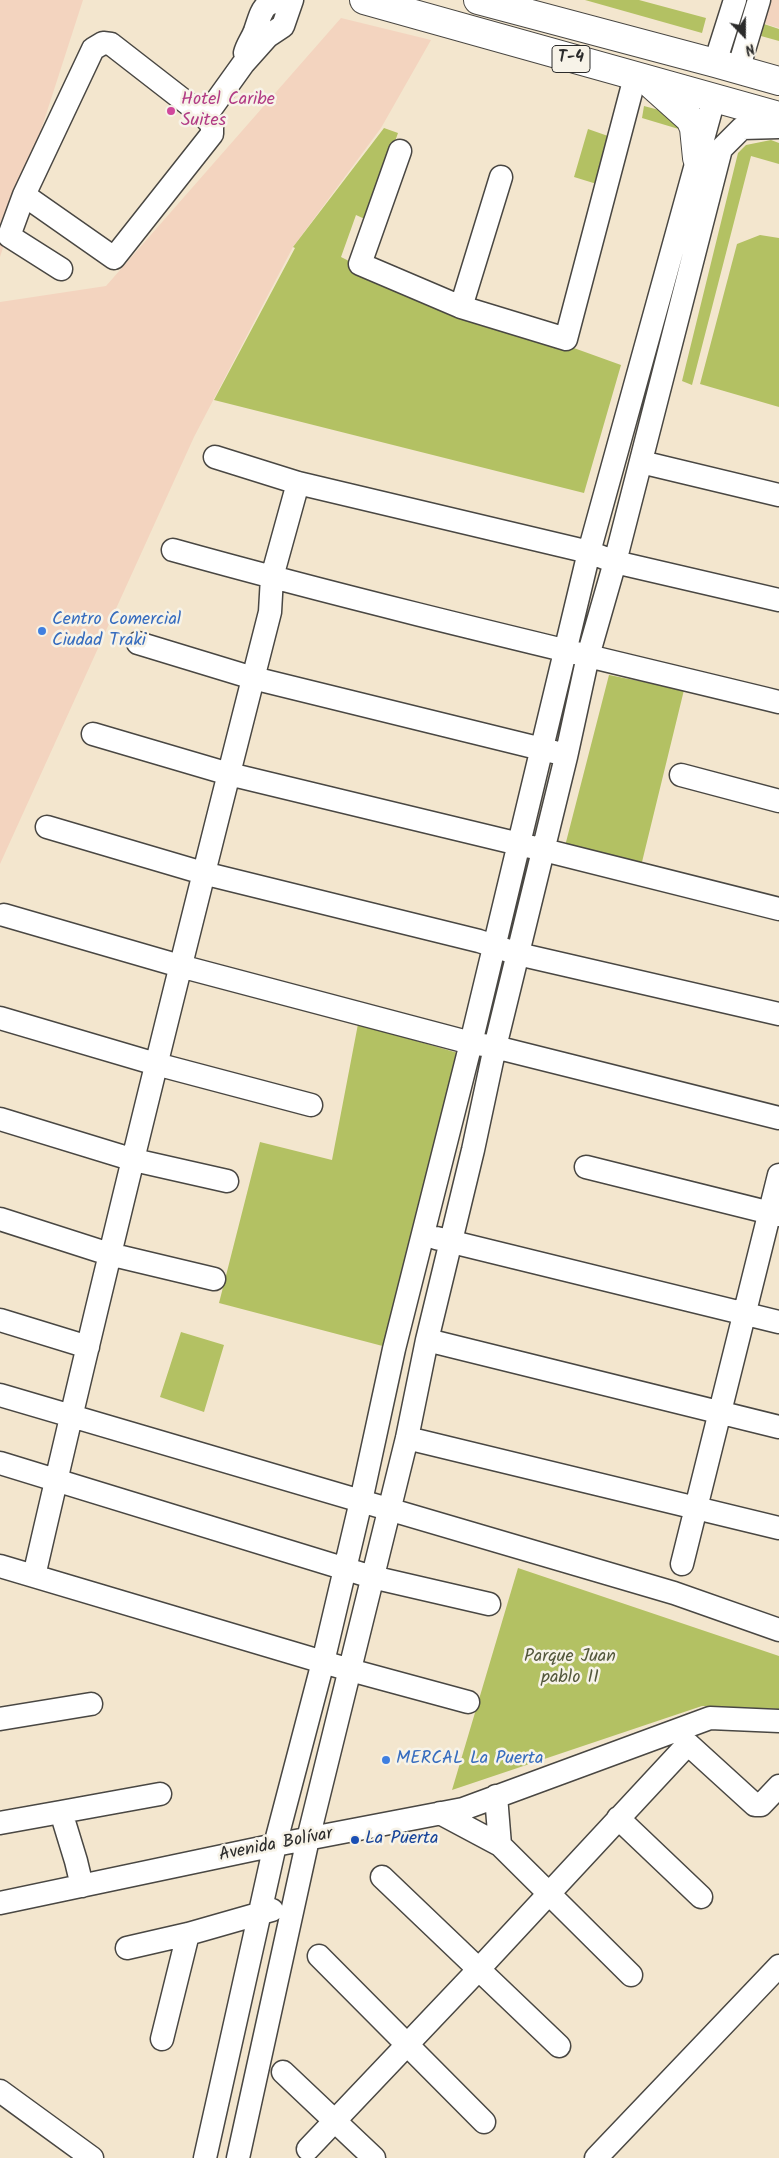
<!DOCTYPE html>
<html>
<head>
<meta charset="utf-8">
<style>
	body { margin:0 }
	#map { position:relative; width:779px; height:2158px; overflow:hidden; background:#f3e6ce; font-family:Kalam,sans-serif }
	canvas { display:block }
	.north { position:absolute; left:719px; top:10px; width:50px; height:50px; -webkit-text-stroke:4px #f7f3e8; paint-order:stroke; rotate:158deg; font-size:14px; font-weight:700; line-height:20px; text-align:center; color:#2b2b2b }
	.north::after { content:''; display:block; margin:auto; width:18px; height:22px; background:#2b2b2b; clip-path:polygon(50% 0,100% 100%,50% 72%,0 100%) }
</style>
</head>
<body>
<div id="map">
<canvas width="779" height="2158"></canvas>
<div class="north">N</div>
</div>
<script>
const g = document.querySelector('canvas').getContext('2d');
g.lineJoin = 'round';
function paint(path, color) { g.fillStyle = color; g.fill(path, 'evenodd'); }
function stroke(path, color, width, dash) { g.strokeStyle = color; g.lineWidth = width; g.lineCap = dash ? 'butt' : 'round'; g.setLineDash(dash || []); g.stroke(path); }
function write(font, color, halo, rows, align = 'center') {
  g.font = font + ' Kalam,sans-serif'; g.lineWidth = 5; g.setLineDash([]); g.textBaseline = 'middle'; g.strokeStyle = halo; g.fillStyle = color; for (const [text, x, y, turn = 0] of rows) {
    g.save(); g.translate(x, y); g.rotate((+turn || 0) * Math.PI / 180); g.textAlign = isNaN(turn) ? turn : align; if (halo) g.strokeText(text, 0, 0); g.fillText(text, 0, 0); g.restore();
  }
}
const built = new Path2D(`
	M 0,0 L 83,0 L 0,257 Z
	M 759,0 L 779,0 L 779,28 L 753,20 Z
	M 341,18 L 431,40 L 381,128 L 293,247 L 194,437 L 0,864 L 0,302 L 106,286 Z`);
const green = new Path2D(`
	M 585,0 L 639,0 L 706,18 L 702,33 Z
	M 764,24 L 779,29 L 779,41 L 761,36 Z
	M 644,106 L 670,113 L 682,130 L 642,118 Z
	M 384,128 L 398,133 L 367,220 L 356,215 L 341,257 L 351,262 L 349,267 L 621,365 L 584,493 L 214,400 L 295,248 L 293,247 Z
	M 588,129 L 608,136 L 605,143 L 611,146 L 600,185 L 574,177 Z
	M 771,140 L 779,143 L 779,164 L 751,156 L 692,385 L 682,381 L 738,153 L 746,145 Z
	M 760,235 L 779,238 L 779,407 L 700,384 L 737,244 Z
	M 609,675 L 684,690 L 642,862 L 565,846 Z
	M 358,1024 L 458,1053 L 394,1349 L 219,1303 L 260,1142 L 332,1160 Z
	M 181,1332 L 224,1345 L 204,1412 L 160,1397 Z
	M 518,1568 L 779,1656 L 779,1709 L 702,1706 L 452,1790 Z`);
const minor = new Path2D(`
	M 103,43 L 111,44 L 205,117 L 212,125 L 212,134 L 114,258 L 24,195 L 93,49 Z
	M 245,53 C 247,45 252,39 255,31 C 263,7 263,0 291,1
	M 715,63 L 735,0
	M 738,70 L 759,0
	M 205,117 L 243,64 L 268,36 L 283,26 L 292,0
	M 400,151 L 360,264 L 461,307 L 566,339 L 635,77
	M 24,195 L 9,236 L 61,269
	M 461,307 L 501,177
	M 215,457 L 298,483 L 589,552 L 615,562 L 779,600
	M 641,462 L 779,495
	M 173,550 C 374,606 577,653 779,702
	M 138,643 L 253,678 L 554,752
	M 93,734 L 229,774 L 544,850 L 779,909
	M 681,775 L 779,801
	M 47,827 L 203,873 L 479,941 L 518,954 L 779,1014
	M 4,915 L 180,966 L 471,1043 L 495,1047 L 779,1118
	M 0,1018 L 156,1064 L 311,1105
	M 0,1119 L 134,1160 L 227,1181
	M 586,1167 L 779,1215
	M 0,1219 L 109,1254 L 214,1279
	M 436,1238 L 779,1322
	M 0,1320 L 88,1347
	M 427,1340 L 779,1427
	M 0,1395 L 674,1593 L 779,1630
	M 407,1438 L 779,1528
	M 0,1463 L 372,1577 L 489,1604
	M 682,1564 L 779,1175
	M 0,1566 L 350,1670 L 468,1702
	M 34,1576 C 108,1254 188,933 270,612 L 272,577 L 298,483
	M 0,1719 L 91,1704
	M 496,1796 L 500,1845
	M 61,1812 L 160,1794
	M 440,1813 L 500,1845 L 631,1975
	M 618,1818 L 701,1897
	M 0,1823 L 61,1812 L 76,1861 L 82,1886
	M 382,1877 L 559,2046
	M 0,1903 L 275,1845 L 463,1809 L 710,1718 L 779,1721
	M 127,1948 L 188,1934 L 272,1910
	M 319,1956 L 484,2122
	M 162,2039 L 188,1934
	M 283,2072 L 374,2158
	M 0,2091 L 92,2158
	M 308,2149 L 478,1970 L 688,1744 L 755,1805 L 761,1805 L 779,1786
	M 205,2158 L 275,1845 L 323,1662 L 361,1501 L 394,1349 L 471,1043 L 589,552 L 714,99
	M 238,2158 L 308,1839 L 407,1438 L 427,1340 L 473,1150 L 495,1047 L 566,757 L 588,656 L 615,562 L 721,149 L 742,128 L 779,127
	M 596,2158 L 779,1966`);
const highway = new Path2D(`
	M 364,0 L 779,116
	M 478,0 L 715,63 L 779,81
	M 652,85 L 690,119 L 694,128 L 697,158`);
const markers = [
	[171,111,5,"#d1479c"],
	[42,631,5,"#3f7fe0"],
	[386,1760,5,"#3f7fe0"],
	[355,1840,5,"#1a4fb4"]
];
const shields = [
	[571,59,38]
];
const shieldNames = [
	["T-4",571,59]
];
const hotelNames = [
	["Hotel Caribe",181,101],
	["Suites",181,122]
];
const shopNames = [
	["Centro Comercial",52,621],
	["Ciudad Traki",52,642],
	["MERCAL La Puerta",396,1760]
];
const parkNames = [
	["Parque Juan",570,1658],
	["pablo II",570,1679]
];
const transitNames = [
	["La Puerta",365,1840]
];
const streetNames = [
	["Avenida Bolívar",276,1846,-11]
];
paint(built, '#f3d4bf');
paint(green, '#b3c163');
stroke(minor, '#494743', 25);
stroke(highway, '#494743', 30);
stroke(minor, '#fff', 22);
stroke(highway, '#fff', 28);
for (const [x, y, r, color] of markers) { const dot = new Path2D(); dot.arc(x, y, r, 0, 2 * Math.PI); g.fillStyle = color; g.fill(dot); stroke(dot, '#f7f3e8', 2); }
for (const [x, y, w] of shields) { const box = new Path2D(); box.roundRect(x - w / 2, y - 13.5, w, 27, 4); g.fillStyle = '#f7f3e8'; g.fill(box); stroke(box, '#2b2b2b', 1); }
write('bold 16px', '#2b2b2b', null, shieldNames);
write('18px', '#b23c85', '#f7f3e8', hotelNames, 'left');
write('18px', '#366cbe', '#f7f3e8', shopNames, 'left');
write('18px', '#54583c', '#f7f3e8', parkNames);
write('18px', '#164399', '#f7f3e8', transitNames, 'left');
write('18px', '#2b2b2b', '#f7f3e8', streetNames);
</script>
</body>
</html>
